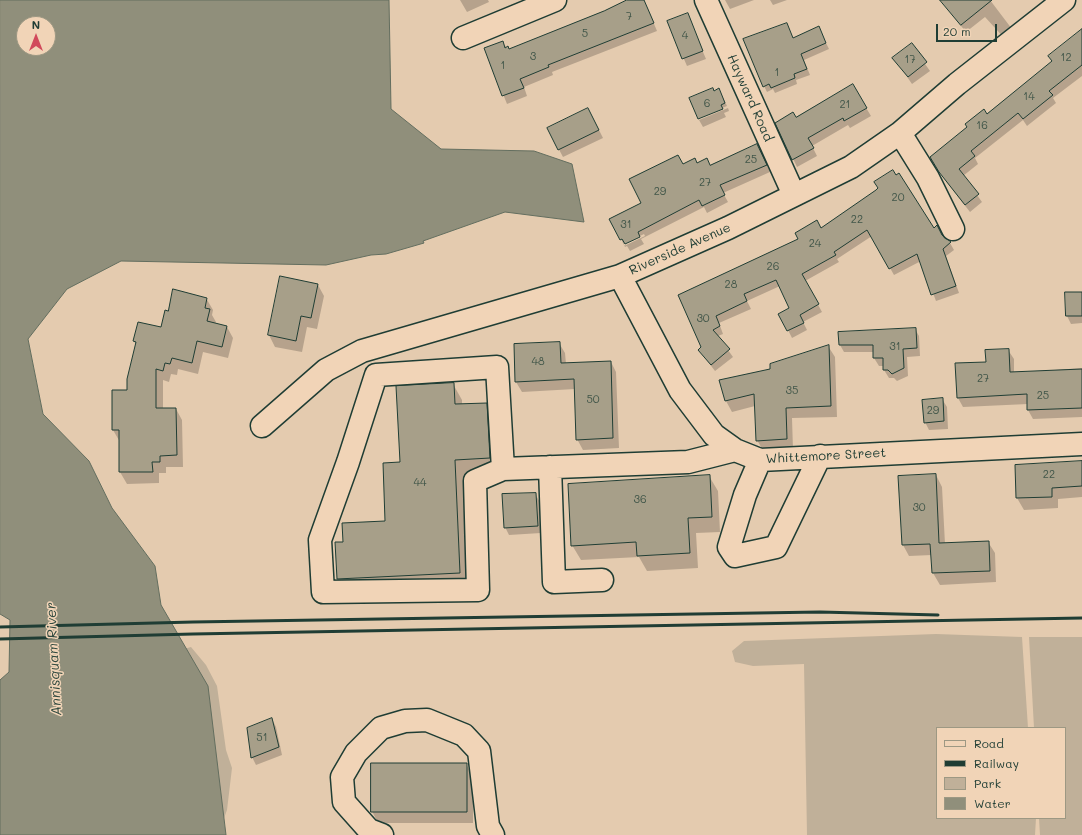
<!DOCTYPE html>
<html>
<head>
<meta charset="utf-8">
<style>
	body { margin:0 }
	#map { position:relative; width:1082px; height:835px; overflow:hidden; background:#e4cbaf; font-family:Mali,sans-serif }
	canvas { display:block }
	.legend { position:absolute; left:936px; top:727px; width:130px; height:92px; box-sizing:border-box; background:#f1d4b7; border:1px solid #9d9883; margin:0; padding:5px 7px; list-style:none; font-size:12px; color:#1f3d34 }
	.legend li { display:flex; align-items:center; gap:8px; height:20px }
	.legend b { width:20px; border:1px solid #9d9883 }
	.north { position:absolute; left:16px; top:16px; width:40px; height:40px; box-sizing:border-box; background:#f1d4b7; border:1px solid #9d9883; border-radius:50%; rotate:0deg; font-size:11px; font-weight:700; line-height:16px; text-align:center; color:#1f3d34 }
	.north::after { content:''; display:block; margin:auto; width:14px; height:18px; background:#d1495b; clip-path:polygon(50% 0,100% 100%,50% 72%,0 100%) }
	.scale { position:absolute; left:936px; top:24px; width:61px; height:18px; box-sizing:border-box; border:2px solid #1f3d34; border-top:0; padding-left:5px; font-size:12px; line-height:14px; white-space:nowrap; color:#1f3d34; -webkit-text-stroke:3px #f1d4b7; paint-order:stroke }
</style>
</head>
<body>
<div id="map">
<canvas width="1082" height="835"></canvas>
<ul class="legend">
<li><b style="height:5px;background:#f1d4b7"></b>Road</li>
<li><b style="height:5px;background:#1f3d34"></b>Railway</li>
<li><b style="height:11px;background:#c0b099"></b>Park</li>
<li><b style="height:11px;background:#908f7b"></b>Water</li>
</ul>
<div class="north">N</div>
<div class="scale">20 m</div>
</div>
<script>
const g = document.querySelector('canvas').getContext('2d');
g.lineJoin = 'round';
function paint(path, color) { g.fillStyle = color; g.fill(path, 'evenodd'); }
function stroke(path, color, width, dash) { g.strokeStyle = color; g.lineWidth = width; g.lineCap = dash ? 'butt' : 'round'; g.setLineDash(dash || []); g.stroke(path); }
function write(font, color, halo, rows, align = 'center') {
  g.font = font + ' Mali,sans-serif'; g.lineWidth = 3; g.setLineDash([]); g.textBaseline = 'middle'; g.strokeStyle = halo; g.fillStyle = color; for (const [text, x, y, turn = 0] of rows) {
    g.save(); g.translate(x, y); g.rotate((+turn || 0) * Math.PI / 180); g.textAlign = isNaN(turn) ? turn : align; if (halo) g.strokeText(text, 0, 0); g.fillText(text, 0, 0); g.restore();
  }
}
const green = new Path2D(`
	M 936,634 L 1022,637 L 1028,728 L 937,728 L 937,818 L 1036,818 L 1035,835 L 807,835 L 804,664 L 753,666 L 735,662 L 732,651 L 744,641 Z
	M 1029,637 L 1082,637 L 1082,835 L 1040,835 L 1039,818 L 1065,818 L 1065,728 L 1034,728 Z
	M 191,647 L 206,665 L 217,686 L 226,750 L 232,768 L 227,810 L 218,835 L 169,653 Z`);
const water = new Path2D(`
	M 0,0 L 389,0 L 391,109 L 441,149 L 534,151 L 572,164 L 584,222 L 505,212 L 423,241 L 424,243 L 386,254 L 371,255 L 326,265 L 121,261 L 67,289 L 28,339 L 43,414 L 89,461 L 112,508 L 155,566 L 161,605 L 208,686 L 226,835 L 0,835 L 0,680 L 9,672 L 10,620 L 0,614 ZM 24,24 L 48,24 L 48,48 L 24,48 Z`);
const shadow = new Path2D(`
	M 460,0 L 488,0 L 489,2 L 467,12 Z
	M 630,0 L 644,0 L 657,31 L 552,72 L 553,75 L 524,87 L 527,96 L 507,104 L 485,49 L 502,42 L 509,50 Z
	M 725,0 L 754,0 L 730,9 Z
	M 770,0 L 787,0 L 773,5 Z
	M 947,0 L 990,0 L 1015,33 L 1006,40 L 985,17 L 966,32 L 948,10 L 943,3 Z
	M 687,14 L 706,59 L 687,66 L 668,22 Z
	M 787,25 L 793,39 L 821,33 L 829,49 L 804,60 L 810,75 L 796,80 L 797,84 L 775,93 L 773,89 L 767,92 L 764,86 Z
	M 1082,30 L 1082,76 L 1053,98 L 1056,103 L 1027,126 L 1023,120 L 975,158 L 978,164 L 963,176 L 982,202 L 970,212 L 945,180 L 931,157 L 1053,62 Z
	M 911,44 L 930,71 L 912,84 L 894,58 Z
	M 853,86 L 871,116 L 850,128 L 848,125 L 812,146 L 817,156 L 797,167 L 776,123 L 796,119 Z
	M 719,89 L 727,106 L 698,118 Z
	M 728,108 L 729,111 L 724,113 L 726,117 L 703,127 L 699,120 Z
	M 592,116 L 603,138 L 563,157 L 548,129 Z
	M 761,152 L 770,172 L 723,193 L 728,202 L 707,213 L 704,207 L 641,239 L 644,244 L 630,251 L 627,246 L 625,247 L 621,239 L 642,203 L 683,165 L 710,167 ZM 644,234 L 645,236 L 624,246 L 624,244 Z
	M 821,229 L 934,229 L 950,243 L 954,250 L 946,256 L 959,293 L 936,301 L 921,261 L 894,275 L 872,236 L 837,259 L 839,262 L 805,281 L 822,312 L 803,322 L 807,330 L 792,338 L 780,314 L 791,308 L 780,286 L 747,301 L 751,309 L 719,323 L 723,334 L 718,336 L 733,357 L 715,371 L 699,350 L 702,347 L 680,296 Z
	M 318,285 L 324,296 L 317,329 L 307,327 L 302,352 L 275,347 L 269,335 Z
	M 1082,293 L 1082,323 L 1071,324 L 1067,316 Z
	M 206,298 L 213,310 L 212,315 L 216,322 L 215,324 L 227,327 L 233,338 L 228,358 L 203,352 L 198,374 L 178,369 L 177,375 L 171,374 L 169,382 L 163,380 L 163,409 L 176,409 L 182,420 L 183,467 L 166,467 L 166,473 L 159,473 L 159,483 L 127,484 L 120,472 L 120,442 L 113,430 L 128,391 L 136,345 L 134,341 L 162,328 L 168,312 Z
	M 915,329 L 919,336 L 920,356 L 907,357 L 908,376 L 897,381 L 894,378 L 889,378 L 884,370 L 884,366 L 879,366 L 874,358 L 874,352 L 844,352 L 840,345 Z
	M 559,343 L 565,353 L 566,364 L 611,362 L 616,372 L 619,448 L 583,450 L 577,439 L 575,389 L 522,392 L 516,382 Z
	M 828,346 L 835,357 L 837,417 L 792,418 L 793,450 L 764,452 L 757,440 L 755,406 L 732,412 L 726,401 L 771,370 Z
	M 1008,350 L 1014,359 L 1014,373 L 1082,368 L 1082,417 L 1033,419 L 1028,410 L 1028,404 L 963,407 L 958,398 L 956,364 L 987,363 Z
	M 453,384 L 462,400 L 462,405 L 486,404 L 495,419 L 498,473 L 464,475 L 469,588 L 346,594 L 338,579 L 344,543 L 386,522 L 401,463 Z
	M 942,399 L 947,407 L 948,429 L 929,430 L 925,422 Z
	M 1082,462 L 1082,497 L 1058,499 L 1058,508 L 1024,510 L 1017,498 L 1016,466 Z
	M 936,475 L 942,487 L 945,544 L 988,542 L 995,553 L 996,582 L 940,585 L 933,573 L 932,555 L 909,556 L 903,545 Z
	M 709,476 L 718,491 L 720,532 L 696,533 L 698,568 L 647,571 L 639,557 L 581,560 L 572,545 Z
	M 535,494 L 540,502 L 541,533 L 509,535 L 505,527 Z
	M 272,719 L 276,727 L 282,755 L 256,765 L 252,757 Z
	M 466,764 L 473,776 L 473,823 L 378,823 L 372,811 Z`);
const building = new Path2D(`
	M 627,0 L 644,0 L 654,23 L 548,65 L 549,67 L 520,79 L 524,88 L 502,96 L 484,48 L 503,41 L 505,48 L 508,46 L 509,49 L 604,11 Z
	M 940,0 L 992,0 L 961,25 Z
	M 688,13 L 703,51 L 682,59 L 667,21 Z
	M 787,23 L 793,38 L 819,26 L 826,43 L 801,54 L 807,69 L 794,74 L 795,78 L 771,88 L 769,84 L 763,87 L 743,39 Z
	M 1082,29 L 1082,65 L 1049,91 L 1053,95 L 1023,119 L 1018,113 L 971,151 L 975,156 L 959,169 L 979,194 L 965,205 L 939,172 L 930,157 L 967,127 L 965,124 L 984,109 L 987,114 L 1052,61 L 1048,56 Z
	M 912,43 L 927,62 L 908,77 L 892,58 Z
	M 853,84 L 867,108 L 844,121 L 843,118 L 808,138 L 814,148 L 792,160 L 775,123 L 793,112 L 796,117 Z
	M 713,88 L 714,91 L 719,88 L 725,103 L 721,105 L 723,109 L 698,119 L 689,98 Z
	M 588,108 L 599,130 L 558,150 L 547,128 Z
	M 757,144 L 767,165 L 720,185 L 725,195 L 702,206 L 699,200 L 638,232 L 640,237 L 625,244 L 622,239 L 620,240 L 609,219 L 641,203 L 629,179 L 678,155 L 683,164 L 695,158 L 697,163 L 707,158 L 710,165 Z
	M 893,170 L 896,175 L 899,173 L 934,228 L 937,225 L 942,235 L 951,242 L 943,249 L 956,286 L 931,295 L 917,254 L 889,269 L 867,230 L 834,252 L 836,255 L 802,274 L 819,304 L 800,315 L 804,323 L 787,331 L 778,314 L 789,308 L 776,280 L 744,294 L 747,301 L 716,316 L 720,326 L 713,330 L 730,349 L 711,365 L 698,350 L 701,347 L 678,295 L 798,239 L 795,233 L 817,220 L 821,228 L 876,190 L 878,188 L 874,182 Z
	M 280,276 L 318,284 L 311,318 L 301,316 L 296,341 L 268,335 Z
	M 173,289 L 207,298 L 205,308 L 210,309 L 207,321 L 227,326 L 222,347 L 197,341 L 192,363 L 172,358 L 170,364 L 165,363 L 163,371 L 156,369 L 156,408 L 176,408 L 177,455 L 160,456 L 160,462 L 152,462 L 153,472 L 119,472 L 119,430 L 112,430 L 112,390 L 127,390 L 127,379 L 136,342 L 133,341 L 138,322 L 161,327 L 165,310 L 168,311 Z
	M 1065,292 L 1082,292 L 1082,316 L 1066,316 Z
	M 916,328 L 917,348 L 903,349 L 904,368 L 892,374 L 888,370 L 883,370 L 883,358 L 873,358 L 873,345 L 839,345 L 838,332 Z
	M 560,342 L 561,363 L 611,361 L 613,438 L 576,440 L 574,379 L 515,382 L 514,344 Z
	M 829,345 L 831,406 L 786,408 L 787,439 L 756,441 L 754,394 L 725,401 L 719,380 L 770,369 L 770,364 Z
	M 1009,349 L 1010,372 L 1082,369 L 1082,408 L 1027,410 L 1027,394 L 957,398 L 955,363 L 986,362 L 985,350 Z
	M 454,383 L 455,404 L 487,403 L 490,458 L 455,460 L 460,573 L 337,579 L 335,542 L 343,542 L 342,523 L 385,521 L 383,463 L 400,462 L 396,386 Z
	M 943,398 L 944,421 L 924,423 L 922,400 Z
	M 1082,461 L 1082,486 L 1052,488 L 1052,497 L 1016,498 L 1015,465 Z
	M 936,474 L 939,543 L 989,541 L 990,571 L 932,573 L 930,544 L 902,545 L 898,476 Z
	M 710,475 L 712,517 L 688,518 L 690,553 L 637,556 L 636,542 L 571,546 L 568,484 Z
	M 536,493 L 538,526 L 504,528 L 502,494 Z
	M 272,718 L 279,747 L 251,758 L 247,728 Z
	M 371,763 L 467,763 L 467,812 L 371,812 Z`);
const minor = new Path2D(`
	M 706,0 L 794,195
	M 463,38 L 555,0
	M 900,133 L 928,178 L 953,229
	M 620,276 L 680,390 L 714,435 L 735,450 L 760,460 L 1082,444
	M 262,426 L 326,370 L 362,351 L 620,276 L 728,228 L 851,167 L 900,133 L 957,84 L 1064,0
	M 760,460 L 745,495 L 729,547 L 735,556 L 776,547 L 820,456
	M 550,467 L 554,582 L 602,580
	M 503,469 L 475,481 L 478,590 L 323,592 L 320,540 L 348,462 L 376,375 L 497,367 L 503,469 L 688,462 L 735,450
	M 382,835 L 369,830 L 344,802 L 342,777 L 356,753 L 381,728 L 405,721 L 427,720 L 464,735 L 479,751 L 488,826 L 493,835`);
const rail = new Path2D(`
	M 0,627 L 193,622 L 820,612 L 938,615
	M 0,639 L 193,634 L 1082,618`);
const numberNames = [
	["7",629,17],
	["5",585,34],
	["4",685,36],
	["3",533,57],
	["12",1066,58],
	["17",910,60],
	["1",503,66],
	["1",777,73],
	["14",1029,97],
	["6",707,104],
	["21",845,105],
	["16",982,126],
	["25",751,160],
	["27",705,183],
	["29",660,192],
	["20",898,198],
	["22",857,220],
	["31",626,225],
	["24",815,244],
	["26",773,267],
	["28",731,285],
	["30",703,319],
	["31",895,347],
	["48",538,362],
	["27",983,379],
	["35",792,391],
	["25",1043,396],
	["50",593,400],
	["29",933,411],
	["22",1049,475],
	["44",420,483],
	["36",640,500],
	["30",919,508],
	["51",262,738]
];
const streetNames = [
	["Hayward Road",750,98,66],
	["Riverside Avenue",680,249,-24],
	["Whittemore Street",826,456,-3]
];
const waterNames = [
	["Annisquam River",54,659,-93]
];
paint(green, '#c0b099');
paint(water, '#908f7b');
stroke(water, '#636e5f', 1);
paint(shadow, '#0003');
paint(building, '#a79f89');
stroke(building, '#1f3d34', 1);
stroke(minor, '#1f3d34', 25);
stroke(minor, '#f1d4b7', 22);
stroke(rail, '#1f3d34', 3);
write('11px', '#415649', null, numberNames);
write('13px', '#1f3d34', '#f1d4b7', streetNames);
write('italic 14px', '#30493f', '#f1d4b7', waterNames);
</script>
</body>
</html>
